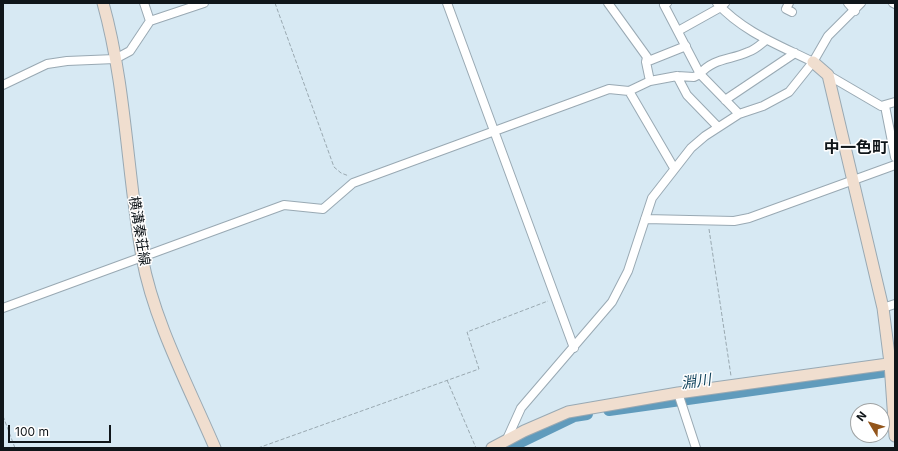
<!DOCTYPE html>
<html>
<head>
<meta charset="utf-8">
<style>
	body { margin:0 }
	#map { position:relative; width:898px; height:451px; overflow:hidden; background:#d7e9f3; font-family:Inter,sans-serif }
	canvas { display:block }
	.frame { position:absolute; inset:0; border:4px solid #10161a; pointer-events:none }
	.north { position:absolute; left:850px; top:403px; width:40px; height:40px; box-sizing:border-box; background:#fff; border:1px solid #9fa2a3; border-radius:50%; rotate:308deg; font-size:11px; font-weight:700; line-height:16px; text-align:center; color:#10161a }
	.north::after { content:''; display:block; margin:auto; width:14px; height:18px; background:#93551b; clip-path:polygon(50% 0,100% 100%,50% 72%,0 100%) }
	.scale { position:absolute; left:8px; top:425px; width:103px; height:18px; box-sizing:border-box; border:2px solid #10161a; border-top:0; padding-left:5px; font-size:12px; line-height:14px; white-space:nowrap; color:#10161a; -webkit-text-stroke:3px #fff; paint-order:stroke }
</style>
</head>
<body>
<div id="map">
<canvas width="898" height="451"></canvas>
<div class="frame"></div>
<div class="north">N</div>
<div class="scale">100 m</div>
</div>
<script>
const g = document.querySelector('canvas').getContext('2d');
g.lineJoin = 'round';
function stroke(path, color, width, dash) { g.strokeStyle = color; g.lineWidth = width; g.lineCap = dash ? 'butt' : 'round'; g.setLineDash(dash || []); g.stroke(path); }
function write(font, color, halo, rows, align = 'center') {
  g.font = font + ' Inter,"Noto Sans JP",sans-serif'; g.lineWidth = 3; g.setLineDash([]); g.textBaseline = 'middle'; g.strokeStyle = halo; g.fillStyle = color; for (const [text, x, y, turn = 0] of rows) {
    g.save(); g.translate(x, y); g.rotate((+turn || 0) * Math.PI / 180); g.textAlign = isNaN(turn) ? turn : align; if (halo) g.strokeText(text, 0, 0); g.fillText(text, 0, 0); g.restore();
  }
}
const river = new Path2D(`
	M 609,410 L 895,370
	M 508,448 L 574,416 L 587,414`);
const path = new Path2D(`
	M 275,3 L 334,167 L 341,173 L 349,176
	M 709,229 L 731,376
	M 447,380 L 476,448
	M 3,416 L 15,448
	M 258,448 L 479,369 L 467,332 L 548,301`);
const street = new Path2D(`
	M 144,3 L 150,21
	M 447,3 L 574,348
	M 667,3 L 664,5 L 700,74 C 713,58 731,60 748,52 C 755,50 761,44 766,40
	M 717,3 C 743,32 779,45 813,62
	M 789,3 L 786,9 L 792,12
	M 848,3 L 855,11
	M 893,3 L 895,4
	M 678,31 L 721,7 L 725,3
	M 646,62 L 686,46
	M 828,75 L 881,106 L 895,102
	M 677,76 L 687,95 L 718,127
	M 650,81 L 677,76 L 694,77 L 700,74 L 739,114
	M 3,85 L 47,64 L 67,61 L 115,59 L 130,51 L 150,21 L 204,3
	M 629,91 L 674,168
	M 725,100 L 795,53
	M 885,106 L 895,157
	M 645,219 L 734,221 L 749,218 L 895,165
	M 3,308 L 284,205 L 323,209 L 353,183 L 609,89 L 629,91 L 650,81 L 646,62 L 647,57 L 608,3
	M 883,308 L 895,304
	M 678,393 L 696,448
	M 507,439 L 521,408 L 612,302 L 628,271 L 652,198 L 691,148 L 705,136 L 739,114 L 763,106 L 789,92 L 813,62 L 828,36 L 861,3`);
const secondary = new Path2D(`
	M 103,3 C 126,85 127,173 142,257 C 154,322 189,387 215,448
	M 813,62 L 828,75 L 883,308 L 890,363 L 895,436
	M 492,448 L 524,431 L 568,412 L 678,393 L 895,363`);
const streetNames = [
	["横溝秦荘線",139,231,81]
];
const waterNames = [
	["淵川",696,382,-8]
];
const quarterNames = [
	["中一色町",856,148]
];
stroke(river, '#609bbc', 12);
stroke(street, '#99a9b3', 10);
stroke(secondary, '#99a9b3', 13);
stroke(path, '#99a8b0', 1, [4, 2]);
stroke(street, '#fff', 8);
stroke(secondary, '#f0decf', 11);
write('14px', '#10161a', '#fff', streetNames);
write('italic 15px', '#174860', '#fff', waterNames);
write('bold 16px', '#10161a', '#fff', quarterNames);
</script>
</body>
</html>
